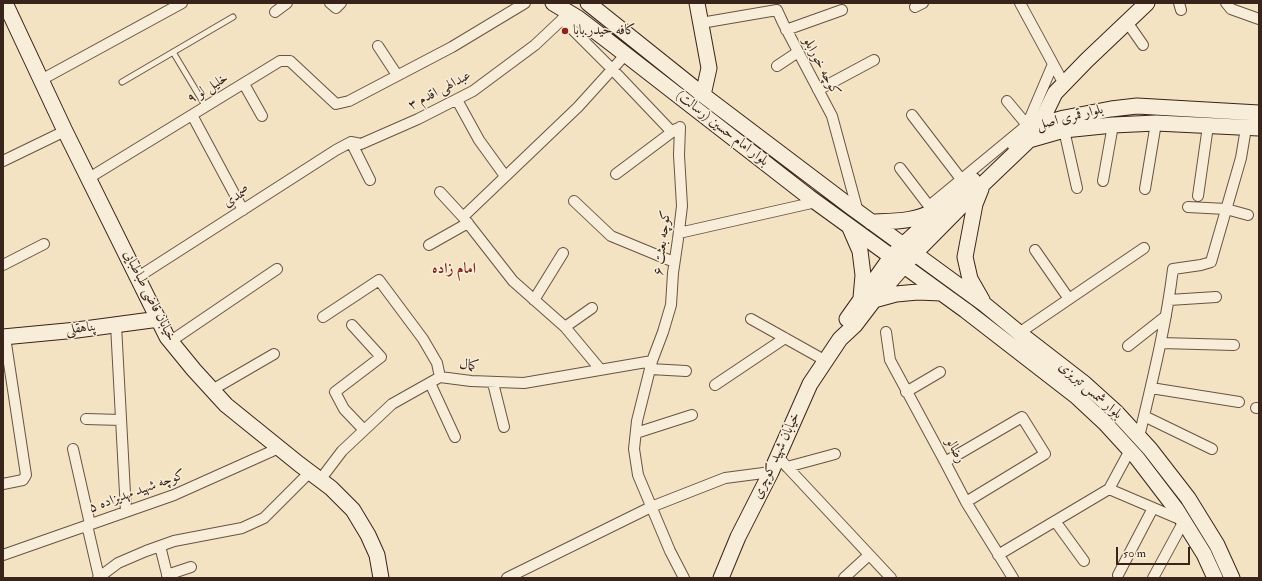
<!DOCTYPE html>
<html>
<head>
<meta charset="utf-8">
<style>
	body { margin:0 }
	#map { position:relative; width:1262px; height:581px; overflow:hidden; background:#f3e3c3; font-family:"IM FELL Double Pica",serif }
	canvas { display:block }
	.frame { position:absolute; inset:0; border:4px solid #38241b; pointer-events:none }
	.scale { position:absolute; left:1116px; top:547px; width:74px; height:18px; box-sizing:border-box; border:2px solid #38241b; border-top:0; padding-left:5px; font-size:12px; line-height:14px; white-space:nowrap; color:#38241b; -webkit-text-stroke:3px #f7edd8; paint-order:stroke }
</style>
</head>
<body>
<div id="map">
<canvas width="1262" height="581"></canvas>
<div class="frame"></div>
<div class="scale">50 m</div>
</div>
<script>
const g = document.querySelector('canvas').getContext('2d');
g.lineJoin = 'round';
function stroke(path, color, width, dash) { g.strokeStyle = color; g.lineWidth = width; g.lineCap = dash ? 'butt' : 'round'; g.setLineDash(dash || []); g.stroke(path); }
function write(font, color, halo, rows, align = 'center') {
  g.font = font + ' "IM FELL Double Pica",Amiri,serif'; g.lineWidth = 3; g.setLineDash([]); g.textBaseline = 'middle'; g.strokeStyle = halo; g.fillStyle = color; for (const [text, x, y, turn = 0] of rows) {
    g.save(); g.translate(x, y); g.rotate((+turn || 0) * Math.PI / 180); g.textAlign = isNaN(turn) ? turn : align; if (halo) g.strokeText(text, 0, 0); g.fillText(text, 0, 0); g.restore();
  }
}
const lane = new Path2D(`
	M 173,52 L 206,107
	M 122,82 L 233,17`);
const street = new Path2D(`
	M 330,3 L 336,8 L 341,3
	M 1020,3 L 1064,84
	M 1179,3 L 1181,10
	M 1226,3 L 1231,9 L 1259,19
	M 915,7 L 923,3
	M 275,12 L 287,3
	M 562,19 L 612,69 L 672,132
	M 1127,22 L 1143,45
	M 701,23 L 777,10 L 783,23 L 832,116 L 858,212
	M 786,30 L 842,10
	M 378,46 L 397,75
	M 777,66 L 798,52
	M 41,80 L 182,3
	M 244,84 L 262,116
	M 818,90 L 874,60
	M 457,100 L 479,140 L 505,176
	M 1007,101 L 1027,125
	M 192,115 L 243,210
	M 912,115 L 961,179
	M 680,127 L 679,155 L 682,206 L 678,239 L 673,273 L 671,305 L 663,332 L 652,361 L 637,421 L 634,449 L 638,475 L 670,551 L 684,578
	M 1064,130 L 1077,188
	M 351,142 L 361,144 L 418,119 L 473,91 L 535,45 L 569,13
	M 351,142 L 370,180
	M 3,161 L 65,131
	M 900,168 L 929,206 L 1027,125 L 1053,64
	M 616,174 L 676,129
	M 89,178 L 280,61 L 290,61 L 336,104 L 349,101 L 452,47 L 525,3
	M 1103,181 L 1113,125
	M 1145,189 L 1156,123
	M 440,192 L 463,217 L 513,281 L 565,327 L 600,369
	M 1198,196 L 1208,126
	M 574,201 L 611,236 L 674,262
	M 1188,207 L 1226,209 L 1248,215
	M 463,217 L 578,107 L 626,54
	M 679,233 L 816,202
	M 429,245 L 468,223
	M 1035,250 L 1069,299
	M 3,265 L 44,244
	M 138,277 L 336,150 L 351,142
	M 534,300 L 563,253
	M 1169,300 L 1216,297
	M 323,317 L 379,280 L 423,339 L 437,363 L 440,377
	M 751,319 L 826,361
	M 116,325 L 126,512
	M 352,325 L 381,357 L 335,392 L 344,409 L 364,430
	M 565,327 L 592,308
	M 886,332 L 890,360 L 945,462 L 966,502 L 1013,578
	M 1019,333 L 1144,248
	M 171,341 L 277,269
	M 1161,343 L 1234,345
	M 1128,346 L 1166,316
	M 650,369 L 686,371
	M 430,383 L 455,437
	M 493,383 L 504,427
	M 715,385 L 785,338
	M 1151,388 L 1239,402
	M 212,390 L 274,354
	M 906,392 L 940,372
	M 1256,408 L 1259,408
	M 1144,416 L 1212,449
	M 86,419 L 121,420
	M 636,433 L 692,415
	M 1139,437 C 1152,382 1166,326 1173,269 L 1201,265 L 1211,262 L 1241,158 L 1246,128
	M 73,449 L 90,524
	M 1130,450 L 1109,489 L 1184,521 L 1153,578
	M 777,456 L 891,578
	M 945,462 L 1022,417 L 1045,454 L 966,502
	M 787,467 L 835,454
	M 320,480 L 342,451 L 392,404 L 440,377 L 471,381 L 524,383 L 652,361
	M 3,484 L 23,480 L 26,475 L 5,337
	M 1055,521 L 1084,561
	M 87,525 L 99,577
	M 160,546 L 168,578
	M 3,555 L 174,495 L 279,448
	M 998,555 L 1109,489
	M 167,575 L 191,567
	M 1118,575 L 1153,508
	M 98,578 L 118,563 L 146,551 L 174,541 L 242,528 L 264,518 L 310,472
	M 507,578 L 651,507 L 725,478 L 771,472
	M 844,578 L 869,555`);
const secondary = new Path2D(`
	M 5,3 L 65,131 L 167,337 L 194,370 L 226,405 L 299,464 L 331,488 L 353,510 L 368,535 L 377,555 L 381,578
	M 553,3 L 578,18 L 612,44 L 809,197 L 965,310 L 1076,396 L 1105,423 L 1137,458 L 1176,509 L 1204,554 L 1215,578
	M 588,3 L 703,95 L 851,207 L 984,304 L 1023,336 L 1085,384 L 1116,412 L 1150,449 L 1188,498 L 1217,545 L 1232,578
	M 697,3 L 709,68 L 703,95
	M 1039,126 L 1055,93 L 1087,60 L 1147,3
	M 1014,143 L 1030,128 L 1064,118 L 1111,109 L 1137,106 L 1259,113
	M 981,189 L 975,204 L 965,257 L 970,279 L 982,300
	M 871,222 C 894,221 916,222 935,210
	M 850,228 L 860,251 L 863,275 L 861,298
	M 874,300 L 896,294 L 918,292 L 941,293
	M 847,319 L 891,257 L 903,245 L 973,180
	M 3,337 L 77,330 L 159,319
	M 721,578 L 738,537 L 771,472 L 810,384 L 840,339 L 855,325 L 874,300 L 915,253 L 984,183 L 1029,140 L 1064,130 L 1113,125 L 1156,123 L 1259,128`);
const markers = [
	[565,31,4,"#8f2418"]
];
const poiNames = [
	["کافه حیدر بابا",573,31]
];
const streetNames = [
	["کوچه خورابلو",821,67,62],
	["خلیل لو ۹",208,89,-31],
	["عبدالهی اقدم ۳",440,91,-28],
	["بلوار قمری اصل",1070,118,-14],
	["بلوار امام حسین (رسالت)",722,129,38],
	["صمدی",237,197,-33],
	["کوچه بعثت ۶",663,243,-83],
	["خیابان قاضی طباطبایی",149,296,63],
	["پناهقلی",81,329,-7],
	["کمال",469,366,6],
	["بلوار شمس تبریزی",1090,391,41],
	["رضالو",955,451,62],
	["خیابان شهید کوچری",777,456,-65],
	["کوچه شهید مهدیزاده ۵",137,492,-20]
];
const neighbourhoodNames = [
	["امام زاده",454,270]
];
stroke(lane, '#675445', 7);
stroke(street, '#675445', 12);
stroke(secondary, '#38241b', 17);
stroke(lane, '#f7edd8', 5);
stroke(street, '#f7edd8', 10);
stroke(secondary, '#f7edd8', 15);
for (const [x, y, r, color] of markers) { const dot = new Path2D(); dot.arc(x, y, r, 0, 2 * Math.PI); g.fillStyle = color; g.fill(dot); stroke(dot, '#f7edd8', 1.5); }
write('14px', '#38241b', '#f7edd8', poiNames, 'left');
write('14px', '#38241b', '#f7edd8', streetNames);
write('bold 15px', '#7a1f14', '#f7edd8', neighbourhoodNames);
</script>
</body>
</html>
